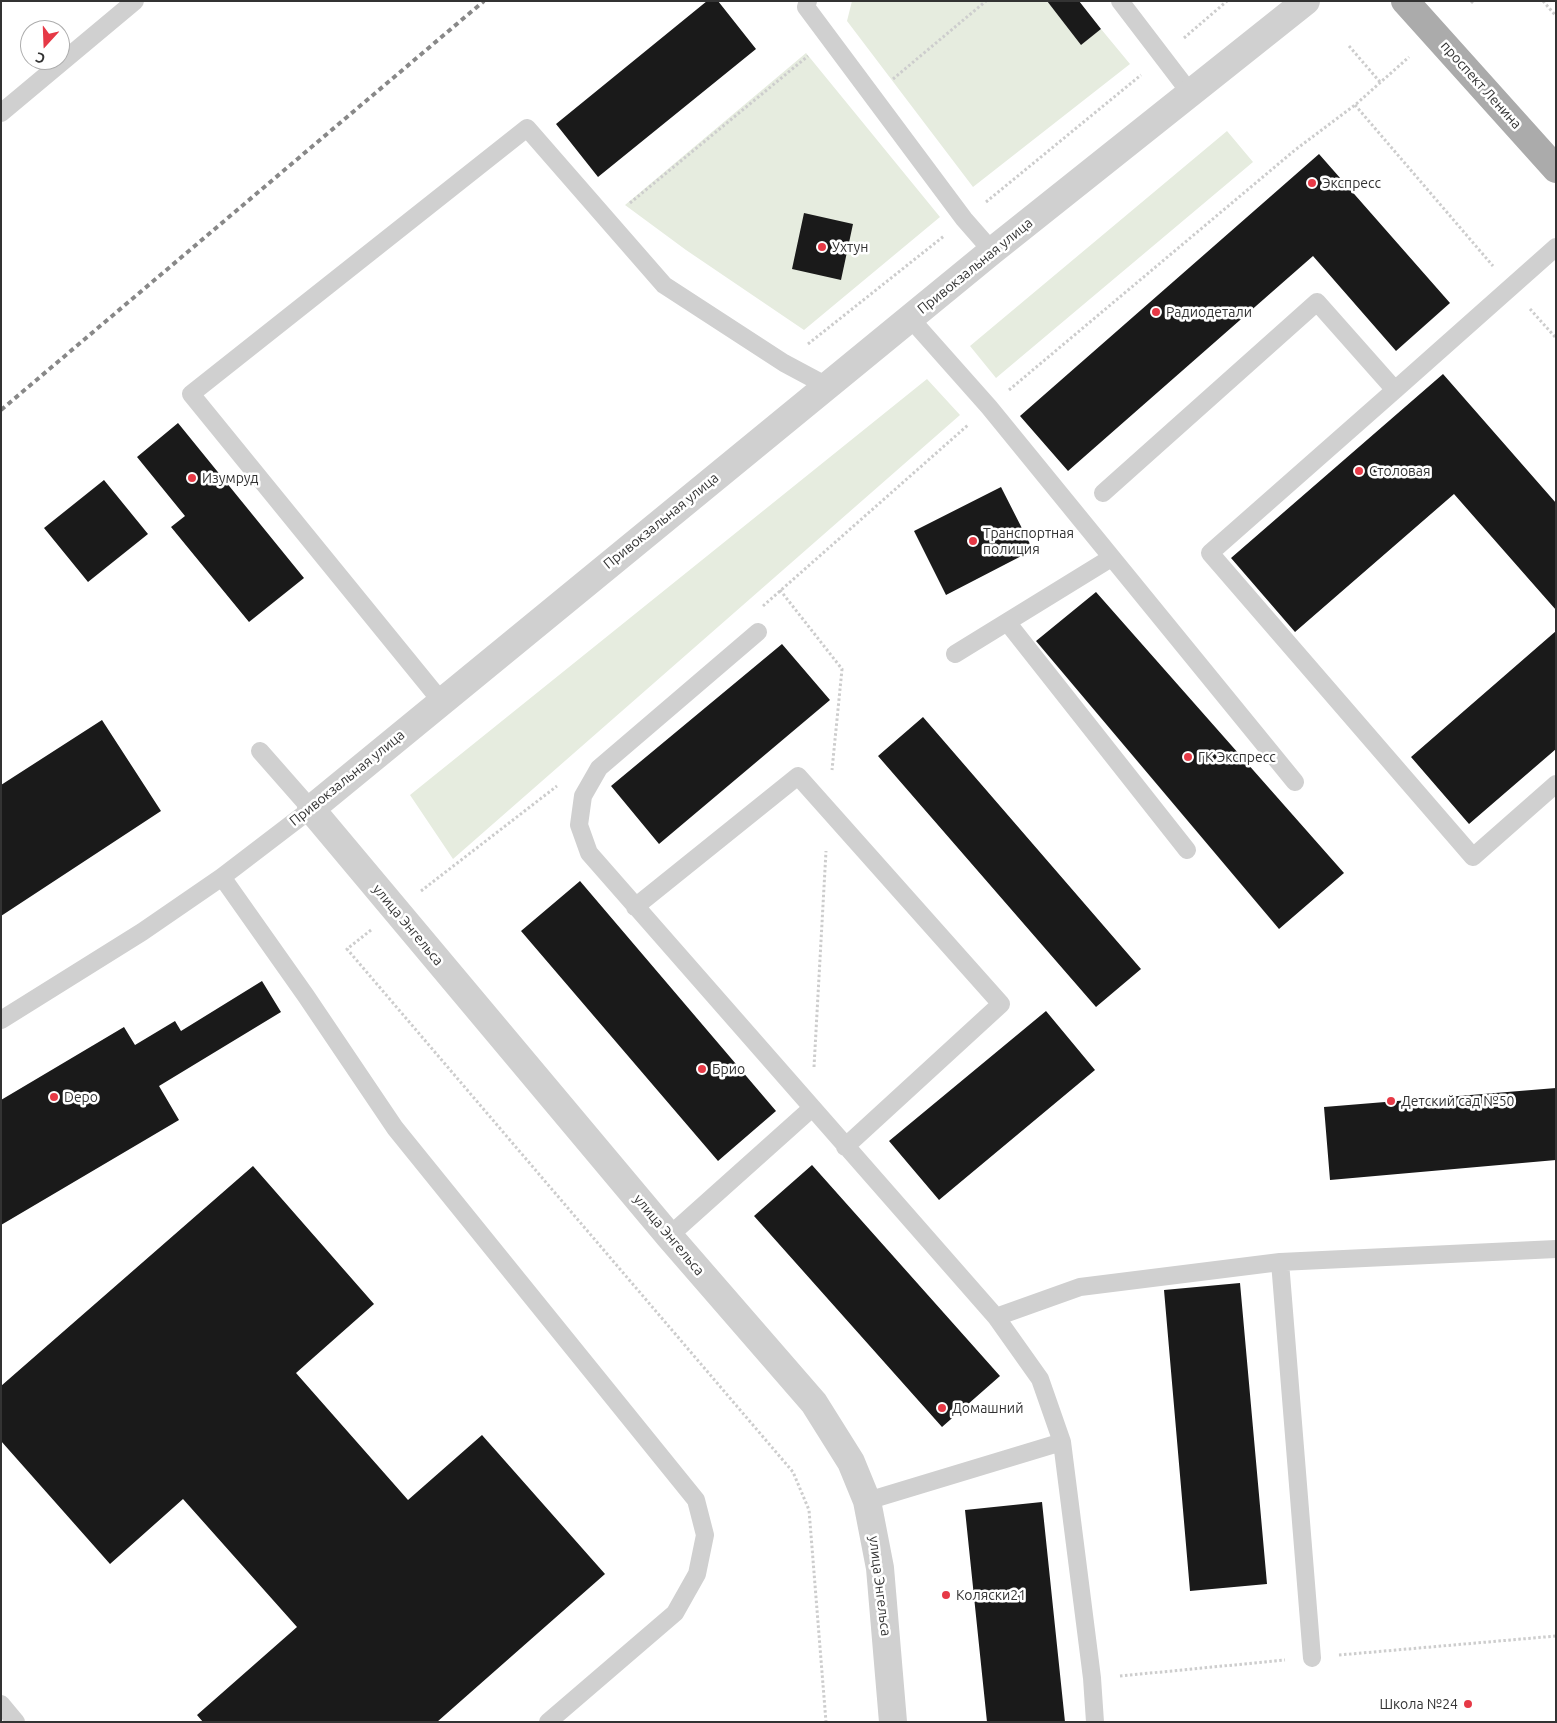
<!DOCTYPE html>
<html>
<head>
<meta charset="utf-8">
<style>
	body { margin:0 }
	#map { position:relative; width:1557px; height:1723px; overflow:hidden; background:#fff; font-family:Ubuntu,sans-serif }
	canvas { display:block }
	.frame { position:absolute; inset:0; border:2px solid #333; pointer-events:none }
	.north { position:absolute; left:20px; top:20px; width:50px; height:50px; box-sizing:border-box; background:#fff; border:1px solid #adadad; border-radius:50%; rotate:200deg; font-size:14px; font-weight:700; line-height:20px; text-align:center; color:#333 }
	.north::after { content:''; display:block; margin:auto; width:18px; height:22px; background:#e63946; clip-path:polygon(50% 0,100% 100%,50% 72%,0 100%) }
</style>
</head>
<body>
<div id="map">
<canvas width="1557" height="1723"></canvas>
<div class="frame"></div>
<div class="north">С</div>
</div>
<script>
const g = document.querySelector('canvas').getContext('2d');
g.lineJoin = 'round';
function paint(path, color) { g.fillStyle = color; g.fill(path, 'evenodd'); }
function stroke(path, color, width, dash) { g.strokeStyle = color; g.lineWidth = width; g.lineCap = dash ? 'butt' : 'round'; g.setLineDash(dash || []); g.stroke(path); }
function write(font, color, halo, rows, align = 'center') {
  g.font = font + ' Ubuntu,sans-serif'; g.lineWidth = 5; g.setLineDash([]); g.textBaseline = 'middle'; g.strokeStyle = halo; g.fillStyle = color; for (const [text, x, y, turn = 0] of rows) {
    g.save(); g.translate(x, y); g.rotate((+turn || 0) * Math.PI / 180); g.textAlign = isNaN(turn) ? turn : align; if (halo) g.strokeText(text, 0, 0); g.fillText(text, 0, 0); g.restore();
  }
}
const green = new Path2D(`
	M 852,1 L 1047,1 L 1081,44 L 1101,29 L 1130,64 L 973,187 L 847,21 Z
	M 806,53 L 940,217 L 804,330 L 686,250 L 625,205 Z
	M 1227,131 L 1253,162 L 996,378 L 970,346 Z
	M 927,379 L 960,415 L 453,859 L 410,795 Z`);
const building = new Path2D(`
	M 707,1 L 718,1 L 756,49 L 598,177 L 556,124 Z
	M 1047,1 L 1079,1 L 1101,29 L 1081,45 Z
	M 1319,154 L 1450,303 L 1396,351 L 1313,256 L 1068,471 L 1020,416 Z
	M 804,213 L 853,224 L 841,280 L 792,269 Z
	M 1443,374 L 1556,503 L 1556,610 L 1454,494 L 1295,632 L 1231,558 Z
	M 178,423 L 304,578 L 249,622 L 171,527 L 185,516 L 137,457 Z
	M 104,480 L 148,534 L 88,582 L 44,528 Z
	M 1001,487 L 1033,550 L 946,595 L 914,531 Z
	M 1096,592 L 1344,873 L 1279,929 L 1036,641 Z
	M 1556,631 L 1556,749 L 1469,824 L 1411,757 Z
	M 782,644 L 830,700 L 659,844 L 611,786 Z
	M 923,717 L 1141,969 L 1096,1007 L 878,756 Z
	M 102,720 L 161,811 L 1,916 L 1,785 Z
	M 580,881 L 776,1111 L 718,1161 L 521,931 Z
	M 262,981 L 281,1012 L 159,1086 L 179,1120 L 1,1225 L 1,1100 L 124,1027 L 135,1045 L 175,1021 L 181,1031 Z
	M 1046,1011 L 1095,1070 L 939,1200 L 889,1141 Z
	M 1556,1088 L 1556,1160 L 1330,1180 L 1324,1107 Z
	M 812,1165 L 1000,1376 L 942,1427 L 754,1216 Z
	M 253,1166 L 374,1304 L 296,1373 L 408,1500 L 482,1435 L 605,1574 L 437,1722 L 203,1722 L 197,1715 L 297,1627 L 183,1499 L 110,1564 L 1,1441 L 1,1386 Z
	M 1240,1283 L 1267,1584 L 1190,1591 L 1164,1290 Z
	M 1042,1502 L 1065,1722 L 987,1722 L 965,1510 Z`);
const path = new Path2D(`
	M 1543,1 L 1556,16
	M 1471,3 L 1473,1
	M 1184,38 L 1227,1
	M 1349,46 L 1380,82
	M 893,79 L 986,1
	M 1355,105 L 1493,266
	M 986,202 L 1141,75
	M 630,203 L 808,56
	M 1530,309 L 1556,338
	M 808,344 L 944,236
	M 1009,390 L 1295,150 L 1355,105 L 1409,57
	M 780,590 L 842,669 L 832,770
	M 763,606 L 968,425
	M 421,891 L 557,786
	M 371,930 L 347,949 L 793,1472 L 809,1510 L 826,1722
	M 814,1067 L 826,851
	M 1339,1655 L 1556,1636
	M 1120,1676 L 1285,1660`);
const service = new Path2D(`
	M 808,1 L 806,7 L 964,219 L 992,251
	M 1120,1 L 1191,94
	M 1,113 L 135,1
	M 910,318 L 989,407 L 1295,782
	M 1395,390 L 1210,553 L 1473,857 L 1556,784
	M 1103,493 L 1317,302 L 1395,390 L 1556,247
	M 1007,622 L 1187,850
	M 758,632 L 599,768 L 583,796 L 579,825 L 589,853 L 996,1317 L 1040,1379 L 1062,1442 L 1092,1678 L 1095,1722
	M 955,654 L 1111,558
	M 441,701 L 191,394 L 527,128 L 664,285 L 784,363 L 827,386
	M 222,877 L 306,996 L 395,1128 L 696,1500 L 705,1535 L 697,1574 L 675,1613 L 548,1722
	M 635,907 L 798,776 L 1001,1004 L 845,1147
	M 1,1020 L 142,932 L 222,877 L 311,809 L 260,751
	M 669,1236 L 812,1108
	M 1280,1262 L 1312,1658
	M 996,1317 L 1080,1287 L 1280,1262 L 1556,1249
	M 867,1501 L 1062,1442
	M 1,1704 L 16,1722`);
const tertiary = new Path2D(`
	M 893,1722 L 880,1568 L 867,1501 L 851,1462 L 814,1403 L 669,1236 L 311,809 L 992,251 L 1306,1`);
const primary = new Path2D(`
	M 1405,1 L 1556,169`);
const rail = new Path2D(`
	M 1,410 L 484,1`);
const markers = [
	[1312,183,5,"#e63946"],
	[822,247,5,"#e63946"],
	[1156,312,5,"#e63946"],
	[1359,471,5,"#e63946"],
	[192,478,5,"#e63946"],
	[973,541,5,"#e63946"],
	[1188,757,5,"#e63946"],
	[702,1069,5,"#e63946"],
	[54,1097,5,"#e63946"],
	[1391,1101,5,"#e63946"],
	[942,1408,5,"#e63946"],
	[946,1595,5,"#e63946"],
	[1468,1704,5,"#e63946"]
];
const streetNames = [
	["проспект Ленина",1481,85,48],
	["Привокзальная улица",975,266,-39],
	["Привокзальная улица",661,521,-39],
	["Привокзальная улица",347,778,-39],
	["улица Энгельса",408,925,50],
	["улица Энгельса",669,1235,50],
	["улица Энгельса",880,1586,83]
];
const poiNames = [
	["Экспресс",1322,183],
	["Ухтун",832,247],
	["Радиодетали",1166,312],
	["Столовая",1369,471],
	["Изумруд",202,478],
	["Транспортная",983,533],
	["полиция",983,549],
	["ГК Экспресс",1198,757],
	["Брио",712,1069],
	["Depo",64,1097],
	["Детский сад №50",1401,1101],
	["Домашний",952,1408],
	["Коляски21",956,1595],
	["Школа №24",1458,1704,"right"]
];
paint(green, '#e6ecdf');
paint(building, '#1a1a1a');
stroke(path, '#cdcdcd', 3, [2.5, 2.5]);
stroke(service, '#d0d0d0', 18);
stroke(tertiary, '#d0d0d0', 28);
stroke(primary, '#ababab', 28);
stroke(rail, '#888', 4, [5, 4]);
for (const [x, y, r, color] of markers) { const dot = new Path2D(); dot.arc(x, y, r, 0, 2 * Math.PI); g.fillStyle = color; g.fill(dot); stroke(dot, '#fff', 2); }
write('14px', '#333', '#fff', streetNames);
write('14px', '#333', '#fff', poiNames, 'left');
</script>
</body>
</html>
